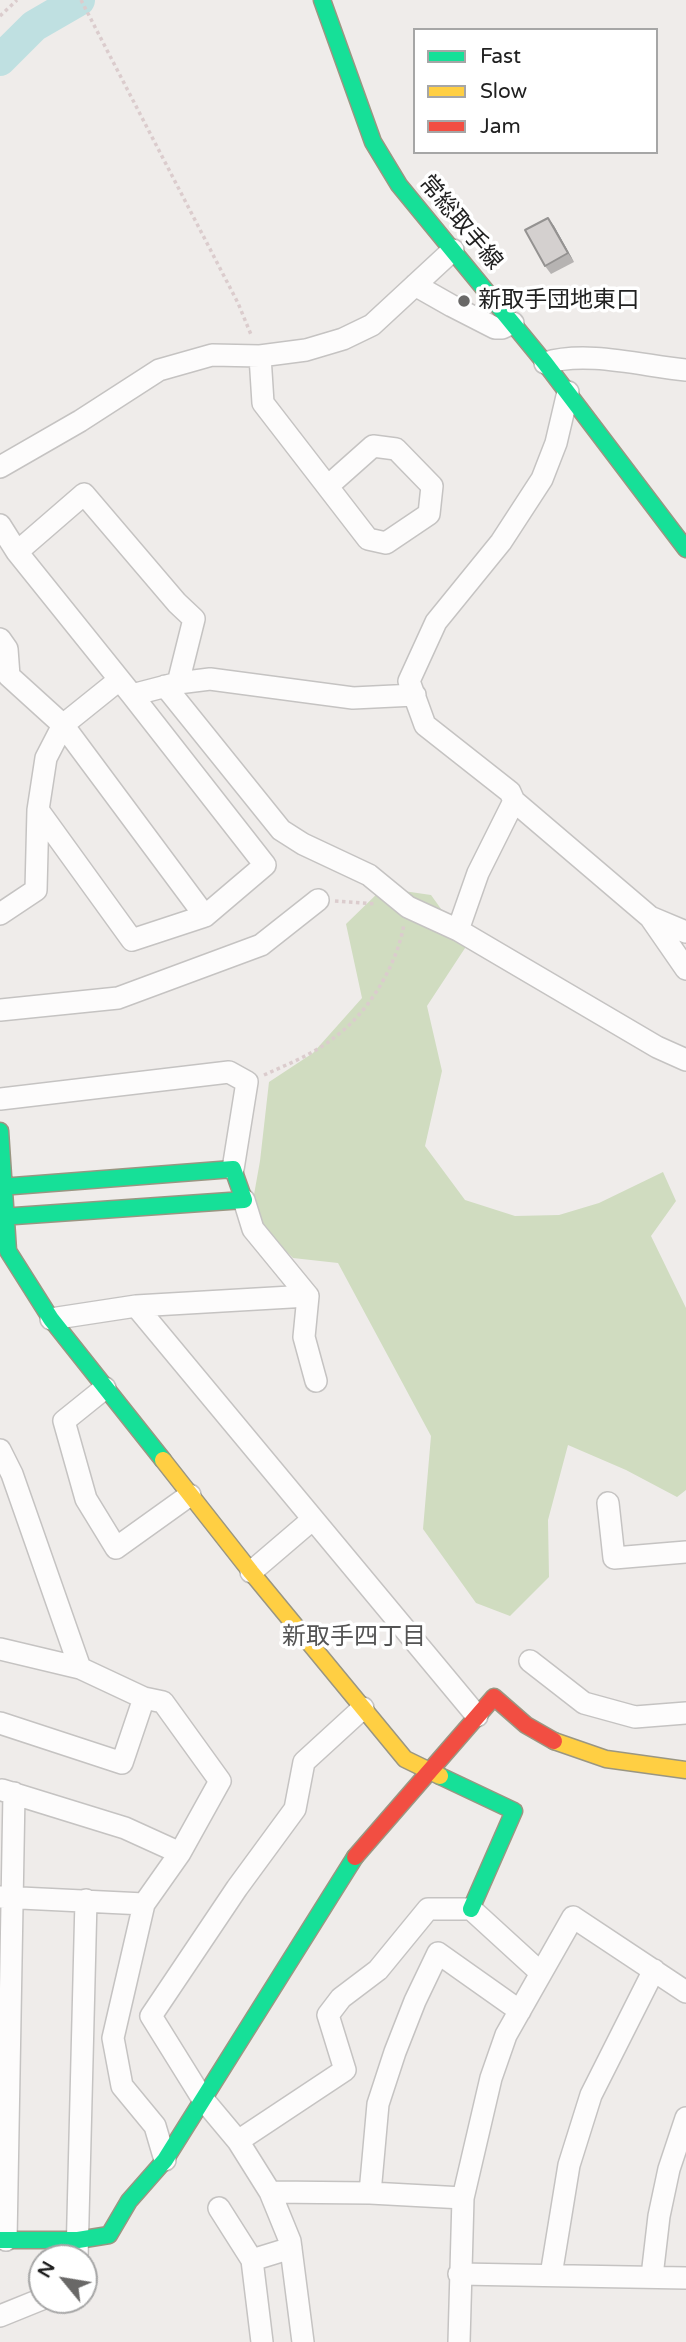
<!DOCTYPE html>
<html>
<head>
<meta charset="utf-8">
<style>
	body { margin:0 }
	#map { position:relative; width:686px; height:2342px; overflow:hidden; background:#efecea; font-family:"Varela Round",sans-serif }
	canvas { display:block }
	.legend { position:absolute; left:413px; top:28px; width:245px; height:126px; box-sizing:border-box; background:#fff; border:2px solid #a6a6a6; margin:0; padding:9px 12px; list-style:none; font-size:21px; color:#212121 }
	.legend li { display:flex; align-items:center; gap:14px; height:35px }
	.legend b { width:35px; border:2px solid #a6a6a6 }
	.north { position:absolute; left:28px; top:2244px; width:70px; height:70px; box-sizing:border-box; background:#fff; border:2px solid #a6a6a6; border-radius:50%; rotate:300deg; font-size:19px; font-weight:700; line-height:28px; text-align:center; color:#212121 }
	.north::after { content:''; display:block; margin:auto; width:24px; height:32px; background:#696867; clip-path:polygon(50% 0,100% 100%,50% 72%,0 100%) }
</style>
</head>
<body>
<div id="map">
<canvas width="686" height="2342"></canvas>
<ul class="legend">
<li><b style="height:9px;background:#16e098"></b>Fast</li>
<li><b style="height:9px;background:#ffcf43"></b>Slow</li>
<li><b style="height:9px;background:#f24e42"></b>Jam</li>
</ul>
<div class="north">N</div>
</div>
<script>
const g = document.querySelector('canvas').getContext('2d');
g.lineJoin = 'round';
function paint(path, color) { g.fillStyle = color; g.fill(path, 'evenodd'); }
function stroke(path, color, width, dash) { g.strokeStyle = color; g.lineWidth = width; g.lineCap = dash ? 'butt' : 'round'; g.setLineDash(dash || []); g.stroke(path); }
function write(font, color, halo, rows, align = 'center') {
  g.font = font + ' "Varela Round","Noto Sans JP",sans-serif'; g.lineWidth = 7; g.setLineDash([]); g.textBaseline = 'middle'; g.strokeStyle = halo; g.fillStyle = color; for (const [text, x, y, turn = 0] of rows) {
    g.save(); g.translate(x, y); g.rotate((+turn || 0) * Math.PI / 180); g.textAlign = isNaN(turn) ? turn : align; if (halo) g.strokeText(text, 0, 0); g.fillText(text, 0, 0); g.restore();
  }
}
const forest = new Path2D(`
	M 383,888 L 431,895 L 467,945 L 427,1006 L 442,1071 L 425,1146 L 465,1200 L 515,1216 L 559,1215 L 599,1203 L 663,1172 L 676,1201 L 651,1236 L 686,1308 L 686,1490 L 677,1497 L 626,1470 L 568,1445 L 548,1520 L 549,1577 L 510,1616 L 476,1603 L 423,1529 L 431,1436 L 338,1263 L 293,1258 L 250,1217 L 260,1161 L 269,1082 L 313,1053 L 362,998 L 346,924 Z`);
const river = new Path2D(`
	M 0,60 L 34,26 L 79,0`);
const path = new Path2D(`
	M 81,0 L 238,303 L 252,337
	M 0,16 L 17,0
	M 335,901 L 376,904
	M 264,1075 C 288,1064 314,1054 335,1037 C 369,1012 397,965 404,924`);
const street = new Path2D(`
	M 415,285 L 452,306 L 495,328 L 502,328 L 513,323
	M 260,356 L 263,403 L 368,539 L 386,543 L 429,514 L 432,486 L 396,449 L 373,446 L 328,486
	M 545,363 C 586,350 644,366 686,370
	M 568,392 L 556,443 L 542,479 L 501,542 L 436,622 L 409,681 L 425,725 L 510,792 L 514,801 L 650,917 L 686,932
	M 0,467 L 80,421 L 159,370 L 212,355 L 260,356 L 306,350 L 343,339 L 372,325 L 453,250
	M 0,525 L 17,552 L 132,695 L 265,865 L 205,916 L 132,940 L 38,810
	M 17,552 L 84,494 L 177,603 L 194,619 L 178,683 L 132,695
	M 0,639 L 7,649 L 9,676 L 63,725 L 46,758 L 38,810 L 36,890 L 0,914
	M 119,680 L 63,725 L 205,916
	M 178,683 L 210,679 L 353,698 L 415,695
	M 165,686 L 281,830 L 303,844 L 369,875 L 408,907 L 458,930 L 657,1047 L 686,1060
	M 650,917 L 686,969
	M 458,930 L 478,873 L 514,801
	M 0,1010 L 118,998 L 261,945 L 318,900
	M 0,1099 L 229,1072 L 247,1082 L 233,1169
	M 244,1200 L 253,1229 L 308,1296
	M 136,1306 L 477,1716
	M 51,1319 L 136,1306 L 308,1296 L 304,1337 L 316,1381
	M 105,1388 L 64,1421 L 86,1499 L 116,1548 L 190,1495
	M 0,1450 L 12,1474 L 80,1668
	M 608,1503 L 614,1558 L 686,1552
	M 251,1572 L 313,1519
	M 0,1649 L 80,1668 L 144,1698 L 163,1702 L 220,1781 L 180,1853 L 144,1904 L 113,2038 L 122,2086 L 155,2126 L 165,2160
	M 530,1661 L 584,1703 L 635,1717 L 686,1713
	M 0,1723 L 122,1763 L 144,1698
	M 2,1790 L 125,1828 L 180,1853
	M 0,1897 L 144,1904
	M 238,2141 L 345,2070 L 328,2015 L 341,1998 L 378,1970 L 428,1909 L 471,1909 L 541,1973
	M 270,2192 L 370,2193 L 463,2198
	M 370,2193 L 378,2104 L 395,2052 L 415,2001 L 438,1953 L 520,2011
	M 219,2208 L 252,2260 L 262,2342
	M 6,2240 L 14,1793
	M 77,2258 L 86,1900
	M 252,2260 L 291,2248
	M 459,2274 L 686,2278
	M 551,2275 L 569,2165 L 591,2095 L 654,1970
	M 652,2276 L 659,2216 L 669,2169 L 686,2118
	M 0,2316 L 42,2299
	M 303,2342 L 290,2241 L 270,2192 L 238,2141 L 202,2098 L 151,2016 L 237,1888 L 295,1809 L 304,1762 L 363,1708
	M 459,2342 L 463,2198 L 491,2078 L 506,2035 L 573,1917 L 686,1992`);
const fast = new Path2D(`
	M 322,0 L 373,142 L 399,185 L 545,363 L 686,549
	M 0,1131 L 8,1251 L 51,1319 L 163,1460
	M 0,1187 L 233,1169 L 244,1200 L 0,1217
	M 440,1776 L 514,1811 L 471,1909
	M 0,2240 L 78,2240 L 109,2235 L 129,2201 L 165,2160 L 355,1857`);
const slow = new Path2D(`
	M 163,1460 L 251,1572 L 405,1759 L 440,1776
	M 554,1741 L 606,1759 L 686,1770`);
const jam = new Path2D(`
	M 355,1857 L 494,1697 L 526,1725 L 554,1741`);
const wall = new Path2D(`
	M 548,218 L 554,226 L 574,262 L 551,274 L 545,266 Z`);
const shadedWall = new Path2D(`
	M 548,218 L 554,226 L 574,262 L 568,253 Z`);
const building = new Path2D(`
	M 548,218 L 568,253 L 545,266 L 525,230 Z`);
const markers = [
	[464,301,7,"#696867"]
];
const streetNames = [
	["常総取手線",460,223,50]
];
const poiNames = [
	["新取手団地東口",478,301]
];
const neighbourhoodNames = [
	["新取手四丁目",354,1638]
];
paint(forest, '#d0dcc0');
stroke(river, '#bfe0e1', 32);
stroke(street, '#c5c3c2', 24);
stroke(fast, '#9a9682', 19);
stroke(slow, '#9a9682', 19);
stroke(jam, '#9a9682', 19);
stroke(path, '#dbcccd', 3.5, [3.5, 3.5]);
stroke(street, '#fdfcfc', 21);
stroke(fast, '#16e098', 16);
stroke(slow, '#ffcf43', 16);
stroke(jam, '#f24e42', 16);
paint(wall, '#b6b3b2');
paint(shadedWall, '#949291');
paint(building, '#d4d0cf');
stroke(building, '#949291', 2);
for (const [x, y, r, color] of markers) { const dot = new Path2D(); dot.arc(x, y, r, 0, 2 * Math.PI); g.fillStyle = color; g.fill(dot); stroke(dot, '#fff', 2.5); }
write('23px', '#212121', '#fff', streetNames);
write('23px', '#212121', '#fff', poiNames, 'left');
write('24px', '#545454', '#fff', neighbourhoodNames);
</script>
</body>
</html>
